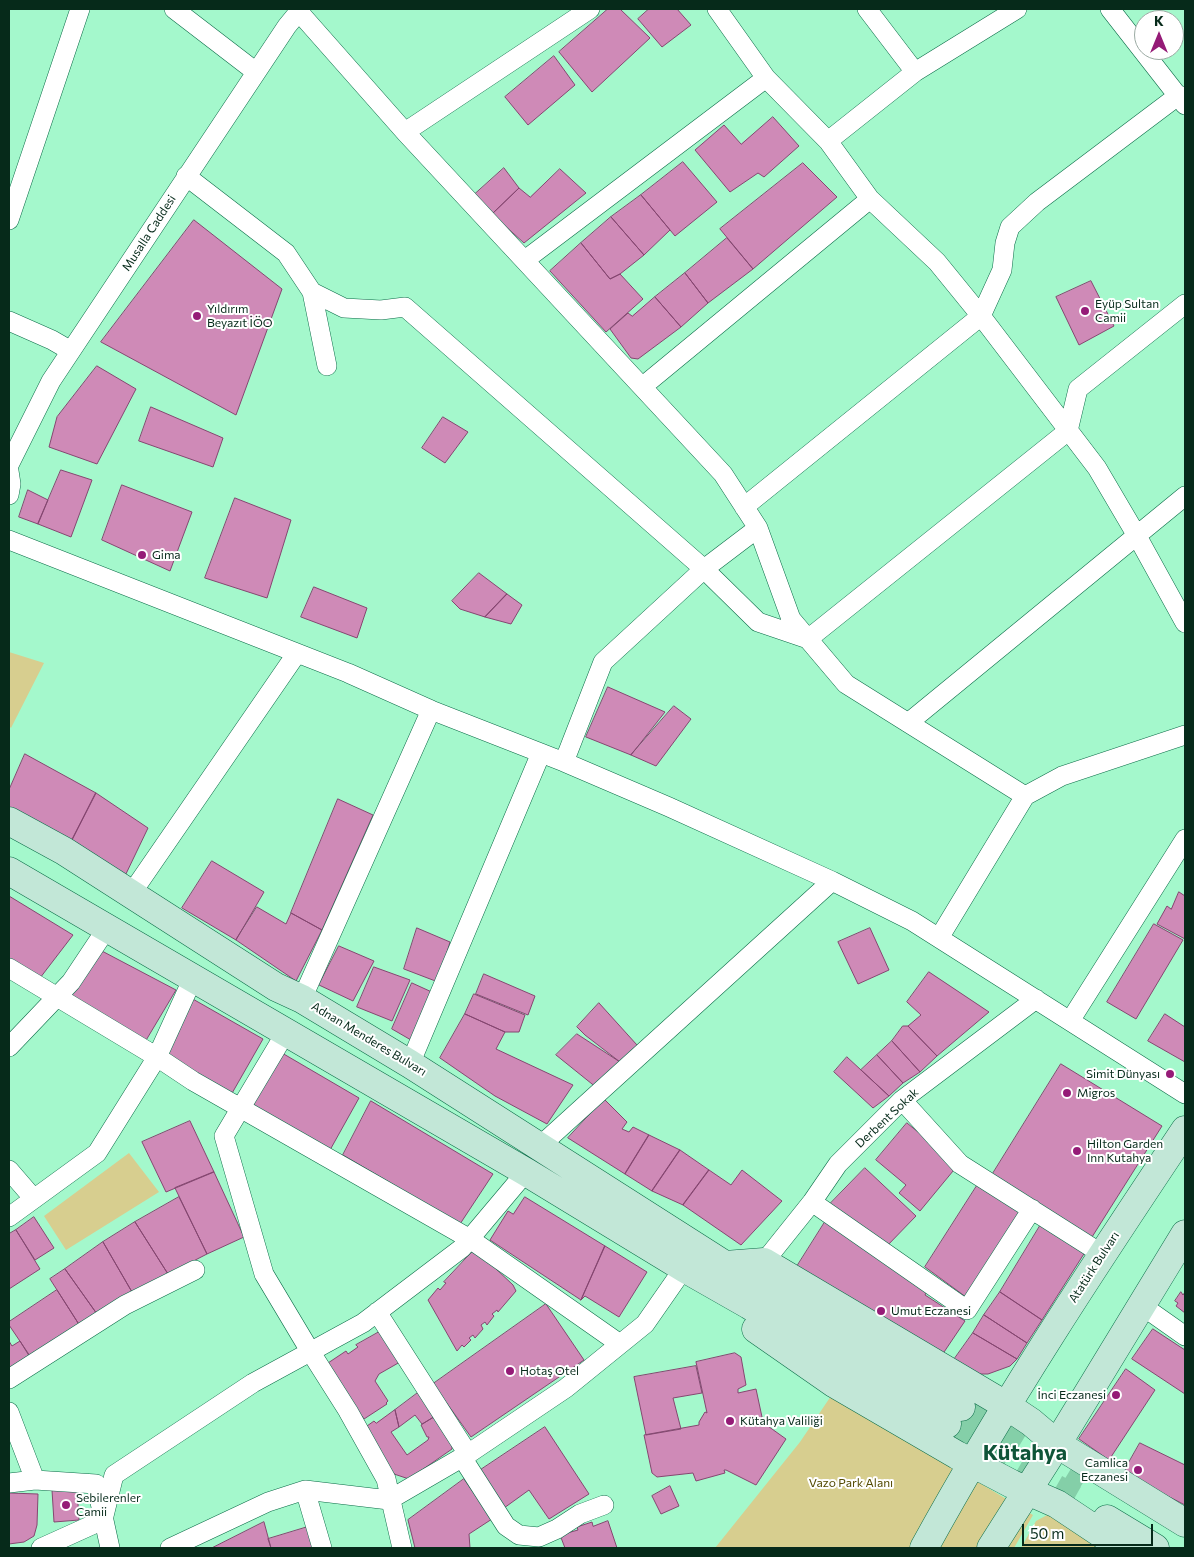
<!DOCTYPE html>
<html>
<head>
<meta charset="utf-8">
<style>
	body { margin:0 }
	#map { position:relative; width:1194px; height:1557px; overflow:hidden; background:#a4f8cc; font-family:Commissioner,sans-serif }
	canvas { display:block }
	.frame { position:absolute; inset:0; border:10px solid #062a1a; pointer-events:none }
	.north { position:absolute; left:1134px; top:10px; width:50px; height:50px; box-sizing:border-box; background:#fff; border:1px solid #9baaa3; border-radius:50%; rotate:0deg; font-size:14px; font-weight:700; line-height:20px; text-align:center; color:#062a1a }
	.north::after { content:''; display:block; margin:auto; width:18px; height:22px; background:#951b77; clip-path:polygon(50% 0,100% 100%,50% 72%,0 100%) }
	.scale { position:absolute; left:1022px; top:1524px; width:131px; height:22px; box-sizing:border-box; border:2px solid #062a1a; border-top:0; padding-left:6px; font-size:15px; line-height:18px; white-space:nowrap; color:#062a1a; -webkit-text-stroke:4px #fff; paint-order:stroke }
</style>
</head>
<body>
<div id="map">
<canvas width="1194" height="1557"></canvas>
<div class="frame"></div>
<div class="north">K</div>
<div class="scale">50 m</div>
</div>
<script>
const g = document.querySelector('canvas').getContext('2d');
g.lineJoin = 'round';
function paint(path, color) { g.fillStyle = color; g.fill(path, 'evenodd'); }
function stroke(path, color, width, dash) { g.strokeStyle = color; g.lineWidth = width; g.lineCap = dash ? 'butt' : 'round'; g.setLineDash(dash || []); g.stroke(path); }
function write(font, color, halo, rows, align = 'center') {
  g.font = font + ' Commissioner,sans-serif'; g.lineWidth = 4; g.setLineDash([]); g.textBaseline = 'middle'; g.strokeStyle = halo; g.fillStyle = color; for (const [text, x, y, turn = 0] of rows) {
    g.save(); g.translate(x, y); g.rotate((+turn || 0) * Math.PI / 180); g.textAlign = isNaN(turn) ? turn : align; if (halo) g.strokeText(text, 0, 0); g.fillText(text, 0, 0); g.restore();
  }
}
const green = new Path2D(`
	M 9,652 L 44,663 L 11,728 L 9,726 Z
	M 129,1153 L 159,1192 L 66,1250 L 44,1216 Z
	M 831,1396 L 948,1464 L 1033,1515 L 1014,1548 L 715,1548 L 800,1442 Z
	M 1049,1514 L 1110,1548 L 1021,1548 L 1036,1521 Z`);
const building = new Path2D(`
	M 608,9 L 620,9 L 650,38 L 592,92 L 559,52 Z
	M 649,9 L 677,9 L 691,25 L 662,47 L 638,19 Z
	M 554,56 L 575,85 L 528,125 L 505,97 Z
	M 773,117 L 799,146 L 764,177 L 758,173 L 730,192 L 695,150 L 724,125 L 741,144 Z
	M 683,162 L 717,202 L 675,236 L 641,195 Z
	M 803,163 L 837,197 L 753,269 L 720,229 Z
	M 504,168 L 519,188 L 492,214 L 474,195 Z
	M 560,169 L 586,193 L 524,243 L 492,214 L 519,188 L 530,197 Z
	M 641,195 L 670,230 L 644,255 L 611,217 Z
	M 611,217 L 644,255 L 620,274 L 610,279 L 581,243 Z
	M 194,220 L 282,289 L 236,415 L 101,342 Z
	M 727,238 L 753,269 L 708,303 L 685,273 Z
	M 581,243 L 610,279 L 620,274 L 643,299 L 606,332 L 550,271 Z
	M 685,273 L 708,303 L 681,327 L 655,297 Z
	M 1091,281 L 1114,326 L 1079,345 L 1056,297 Z
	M 655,297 L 681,327 L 638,359 L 631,358 L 610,329 L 628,313 L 632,316 Z
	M 97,366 L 136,389 L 97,464 L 49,447 L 57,417 Z
	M 151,407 L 223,438 L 213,467 L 139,441 Z
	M 443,417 L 468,432 L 445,463 L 422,448 Z
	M 61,470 L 92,480 L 71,537 L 38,524 Z
	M 122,485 L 192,512 L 170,571 L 102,540 Z
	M 28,490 L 48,500 L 38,524 L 19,517 Z
	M 235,498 L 291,520 L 267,598 L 205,578 Z
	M 479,573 L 507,594 L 485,617 L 460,609 L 452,601 Z
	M 314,587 L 367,608 L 357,638 L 301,617 Z
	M 507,594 L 522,605 L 511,624 L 485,617 Z
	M 608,687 L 665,712 L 631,755 L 586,737 Z
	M 674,706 L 691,719 L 656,766 L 631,755 Z
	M 25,754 L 96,793 L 69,846 L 9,811 L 9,790 Z
	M 96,793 L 148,828 L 124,878 L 69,846 Z
	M 338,799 L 373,815 L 322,930 L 291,913 Z
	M 212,861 L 264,892 L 236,940 L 182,908 Z
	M 1179,892 L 1185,896 L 1185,939 L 1157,924 L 1167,906 L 1171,909 Z
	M 9,896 L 73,935 L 40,978 L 9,960 Z
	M 257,907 L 286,924 L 291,913 L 322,930 L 296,981 L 236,940 Z
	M 1154,924 L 1183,940 L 1136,1019 L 1107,1002 Z
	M 417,928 L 450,942 L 438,982 L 404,969 Z
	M 870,928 L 889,970 L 858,984 L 838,942 Z
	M 339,946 L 374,961 L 353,1001 L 319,985 Z
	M 100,950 L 176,990 L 145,1042 L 67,997 Z
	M 374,967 L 410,980 L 392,1021 L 357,1007 Z
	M 929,972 L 989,1012 L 937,1056 L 908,1026 L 921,1015 L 907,1002 Z
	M 484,974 L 535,996 L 528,1015 L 476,994 Z
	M 412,983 L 434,993 L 411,1040 L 392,1029 Z
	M 474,994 L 525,1015 L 519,1032 L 505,1032 L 465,1014 Z
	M 191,998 L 263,1039 L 231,1095 L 165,1056 Z
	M 599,1003 L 637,1045 L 620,1062 L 585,1035 L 577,1027 Z
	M 465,1014 L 505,1032 L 496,1049 L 573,1085 L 547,1124 L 495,1096 L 440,1058 Z
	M 1165,1014 L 1185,1027 L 1185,1062 L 1148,1041 Z
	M 903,1026 L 908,1026 L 937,1056 L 920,1072 L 892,1041 Z
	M 577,1034 L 620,1062 L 597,1088 L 556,1055 Z
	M 892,1041 L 920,1072 L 903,1083 L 877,1055 Z
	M 282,1053 L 359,1098 L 330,1150 L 252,1106 Z
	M 877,1055 L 903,1083 L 889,1096 L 861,1070 Z
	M 847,1057 L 889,1096 L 873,1108 L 834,1072 Z
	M 1061,1064 L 1162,1126 L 1092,1237 L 992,1175 Z
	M 604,1099 L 627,1122 L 622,1129 L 629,1132 L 633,1127 L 649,1135 L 625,1174 L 568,1138 Z
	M 371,1101 L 493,1174 L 460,1224 L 343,1155 Z
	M 190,1121 L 214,1172 L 166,1192 L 142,1142 Z
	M 907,1123 L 958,1165 L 920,1211 L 899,1193 L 906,1185 L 876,1160 Z
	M 649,1135 L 680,1150 L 652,1191 L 625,1174 Z
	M 680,1150 L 709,1170 L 683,1205 L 652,1191 Z
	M 865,1168 L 916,1216 L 885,1248 L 830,1204 Z
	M 709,1170 L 731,1185 L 742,1170 L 782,1201 L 741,1245 L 683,1205 Z
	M 214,1172 L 244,1237 L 207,1254 L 175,1188 Z
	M 980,1181 L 1022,1209 L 966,1297 L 925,1267 Z
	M 179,1197 L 207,1254 L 168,1274 L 135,1222 Z
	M 525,1197 L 605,1246 L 581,1300 L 490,1240 L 508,1211 L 513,1214 Z
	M 34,1217 L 54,1248 L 35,1260 L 16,1230 Z
	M 1043,1221 L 1087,1249 L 1042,1320 L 1000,1292 Z
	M 135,1222 L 168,1274 L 132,1292 L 103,1242 Z
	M 825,1222 L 927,1291 L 925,1295 L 965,1321 L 940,1358 L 796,1268 Z
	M 16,1230 L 40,1269 L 9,1289 L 9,1234 Z
	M 103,1242 L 132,1292 L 97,1314 L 65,1269 Z
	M 605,1246 L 647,1272 L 619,1317 L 585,1296 L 581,1300 Z
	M 475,1249 L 513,1285 L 516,1291 L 498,1312 L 497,1310 L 492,1314 L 494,1316 L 487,1325 L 485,1322 L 481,1325 L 483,1329 L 475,1338 L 473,1335 L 469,1338 L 471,1340 L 464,1347 L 462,1345 L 457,1351 L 428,1300 L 438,1288 L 440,1290 L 446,1283 L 444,1282 Z
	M 65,1269 L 97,1314 L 80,1326 L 50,1279 Z
	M 57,1290 L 80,1326 L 30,1356 L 9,1325 L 9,1322 Z
	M 1000,1292 L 1042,1320 L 1027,1343 L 984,1315 Z
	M 1181,1292 L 1183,1295 L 1185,1292 L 1185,1313 L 1176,1306 L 1178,1303 L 1175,1301 Z
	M 546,1304 L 584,1360 L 471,1437 L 433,1384 Z
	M 984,1315 L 1027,1343 L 1017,1359 L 973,1333 Z
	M 1153,1329 L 1185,1350 L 1185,1394 L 1132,1359 Z
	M 381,1331 L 400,1362 L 379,1374 L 375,1381 L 388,1401 L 386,1403 L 387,1404 L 364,1419 L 362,1416 L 359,1418 L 328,1363 L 346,1351 L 348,1354 L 358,1347 L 356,1345 Z
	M 973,1333 L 1017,1359 L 1010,1366 L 988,1374 L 976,1374 L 953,1361 Z
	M 9,1341 L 12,1346 L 20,1341 L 31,1359 L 9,1371 Z
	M 735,1353 L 741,1357 L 746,1385 L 738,1389 L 738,1393 L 756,1389 L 762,1417 L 758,1419 L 786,1439 L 756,1485 L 726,1470 L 724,1470 L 725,1473 L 696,1481 L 693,1473 L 657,1477 L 652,1473 L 644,1435 L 699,1425 L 699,1422 L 705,1412 L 707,1413 L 696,1362 Z
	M 696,1366 L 702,1393 L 673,1398 L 681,1429 L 646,1435 L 634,1377 Z
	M 1126,1369 L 1155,1390 L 1109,1460 L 1079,1439 Z
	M 419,1392 L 434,1417 L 422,1424 L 415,1415 L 399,1427 L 395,1410 Z
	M 395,1410 L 399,1427 L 391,1432 L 407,1455 L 428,1440 L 429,1437 L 427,1437 L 421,1425 L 435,1416 L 452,1442 L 452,1449 L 409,1479 L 394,1474 L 366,1431 L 369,1429 L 367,1426 L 374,1421 L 376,1423 Z
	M 545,1427 L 589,1494 L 549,1519 L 529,1490 L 504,1508 L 479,1471 Z
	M 1140,1443 L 1185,1465 L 1185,1505 L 1123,1473 Z
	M 464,1479 L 492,1519 L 469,1534 L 470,1548 L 415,1548 L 408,1520 Z
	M 670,1486 L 679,1506 L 661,1514 L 652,1496 Z
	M 77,1488 L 79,1520 L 54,1522 L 52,1490 Z
	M 9,1493 L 38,1494 L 37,1525 L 34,1536 L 24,1542 L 9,1544 Z
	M 608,1521 L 617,1548 L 565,1548 L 560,1535 L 578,1530 L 577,1527 L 592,1522 L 593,1526 Z
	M 264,1522 L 271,1548 L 212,1548 Z
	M 311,1526 L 318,1548 L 271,1548 L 268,1539 Z`);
const secondaryTunnel = new Path2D(`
	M 961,1407 L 1084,1481
	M 947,1424 L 960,1434 L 1074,1499`);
const minor = new Path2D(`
	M 174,9 L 256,72
	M 717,9 L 766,78 L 828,141 L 870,199 L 937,262 L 981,316 L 1097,468 L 1137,536 L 1185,623
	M 867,9 L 915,72
	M 1110,9 L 1185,105
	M 299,12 L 405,132 L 723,474 L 758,528 L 791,619 L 846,684 L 1025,796
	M 405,132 L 590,9
	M 828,141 L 915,72 L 1017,9
	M 186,176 L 286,253 L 312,292 L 327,366
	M 9,220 L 80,9
	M 525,260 L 766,78
	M 312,292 L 344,308 L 381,310 L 405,307 L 704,569 L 758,622 L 808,639 L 1068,431 L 1078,389 L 1185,304
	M 9,321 L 52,340 L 71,351
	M 642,387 L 870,199
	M 9,465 L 51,381 L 287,26 L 301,9
	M 9,471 L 11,484 L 9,495
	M 744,507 L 981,316 L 1002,270 L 1005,243 L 1010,227 L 1037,202 L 1179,95
	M 9,540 L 348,673 L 431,710 L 564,762 L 669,807 L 832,881 L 912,921 L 1185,1094
	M 908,723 L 1185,496
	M 564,762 L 603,662 L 704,569 L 758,528
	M 131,894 L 297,653
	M 939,938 L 1025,796 L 1062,776 L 1185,735
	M 9,968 L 157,1057 L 193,1081 L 470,1239 L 620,1344
	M 302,999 L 431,710
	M 1070,1021 L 1185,839
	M 286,1032 L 224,1136 L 264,1274 L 310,1351 L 348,1411 L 386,1479 L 402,1548
	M 9,1047 L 71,982 L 107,928
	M 410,1064 L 541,753
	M 902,1100 L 960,1164 L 1102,1254
	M 540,1146 L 832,881
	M 9,1170 L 34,1199
	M 812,1202 L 967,1310 L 1032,1209
	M 9,1217 L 97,1153 L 157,1057 L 193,978
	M 764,1262 L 812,1202 L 838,1164 L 902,1100 L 1036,999
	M 1141,1305 L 1185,1336
	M 377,1312 L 468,1454 L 465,1462 L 506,1526 L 519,1535 L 539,1537 L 557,1529 L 580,1514 L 604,1505
	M 9,1379 L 125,1305 L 195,1270
	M 9,1412 L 35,1480 L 96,1484 L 110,1548
	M 9,1483 L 35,1480
	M 305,1490 L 322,1548
	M 41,1548 L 103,1520 L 114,1475 L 253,1383 L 363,1323 L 462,1248 L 526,1172
	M 170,1548 L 268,1502 L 305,1490 L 389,1500 L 468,1454 L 566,1388 L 645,1324 L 684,1268`);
const secondary = new Path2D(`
	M 9,821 L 64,851 L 276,987 L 302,999 L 410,1064 L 725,1265 L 961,1407
	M 9,871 L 526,1172 L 684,1268 L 749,1305 L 947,1424
	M 725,1265 L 764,1262 L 1007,1406 L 1031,1422 L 1057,1444 L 1185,1523
	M 756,1329 L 835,1384 L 957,1455 L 1012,1484 L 1057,1504 L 1123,1548
	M 1107,1519 L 1155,1548
	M 924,1548 C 1003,1404 1094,1266 1185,1130
	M 991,1548 L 1057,1444 L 1185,1234`);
const markers = [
	[1085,311,5,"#951b77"],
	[197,316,5,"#951b77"],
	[142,555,5,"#951b77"],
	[1170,1074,5,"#951b77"],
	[1067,1093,5,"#951b77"],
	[1077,1151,5,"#951b77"],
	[881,1311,5,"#951b77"],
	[510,1371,5,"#951b77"],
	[1116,1395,5,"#951b77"],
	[730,1421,5,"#951b77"],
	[1138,1470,5,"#951b77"],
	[66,1505,5,"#951b77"]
];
const streetNames = [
	["Musalla Caddesi",149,233,-57],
	["Adnan Menderes Bulvarı",369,1039,31],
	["Derbent Sokak",887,1118,-43],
	["Atatürk Bulvarı",1094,1267,-57]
];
const poiNames = [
	["Eyüp Sultan",1095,304],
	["Camii",1095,318],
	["Yıldırım",207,309],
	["Beyazıt İÖO",207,323],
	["Gima",152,555],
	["Simit Dünyası",1160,1074,"right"],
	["Migros",1077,1093],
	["Hilton Garden",1087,1144],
	["Inn Kutahya",1087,1158],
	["Umut Eczanesi",891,1311],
	["Hotaş Otel",520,1371],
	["İnci Eczanesi",1106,1395,"right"],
	["Kütahya Valiliği",740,1421],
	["Camlica",1128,1463,"right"],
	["Eczanesi",1128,1477,"right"],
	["Sebilerenler",76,1498],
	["Camii",76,1512]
];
const parkNames = [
	["Vazo Park Alanı",851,1483]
];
const townNames = [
	["Kütahya",1025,1453]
];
paint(green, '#d7ce8f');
paint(building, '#cf8ab7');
stroke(building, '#854670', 1);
stroke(secondaryTunnel, '#84cfa8', 28, [28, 14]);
stroke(minor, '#0a6c47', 20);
stroke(secondary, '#0a6c47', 29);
stroke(minor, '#fff', 19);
stroke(secondary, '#c2e7d7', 28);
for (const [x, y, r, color] of markers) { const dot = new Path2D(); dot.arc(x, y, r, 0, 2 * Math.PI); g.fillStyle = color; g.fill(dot); stroke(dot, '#fff', 2); }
write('12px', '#062a1a', '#fff', streetNames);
write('12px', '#062a1a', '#fff', poiNames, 'left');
write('12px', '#534a02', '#fff', parkNames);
write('bold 22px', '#0f5438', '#fff', townNames);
</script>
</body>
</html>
